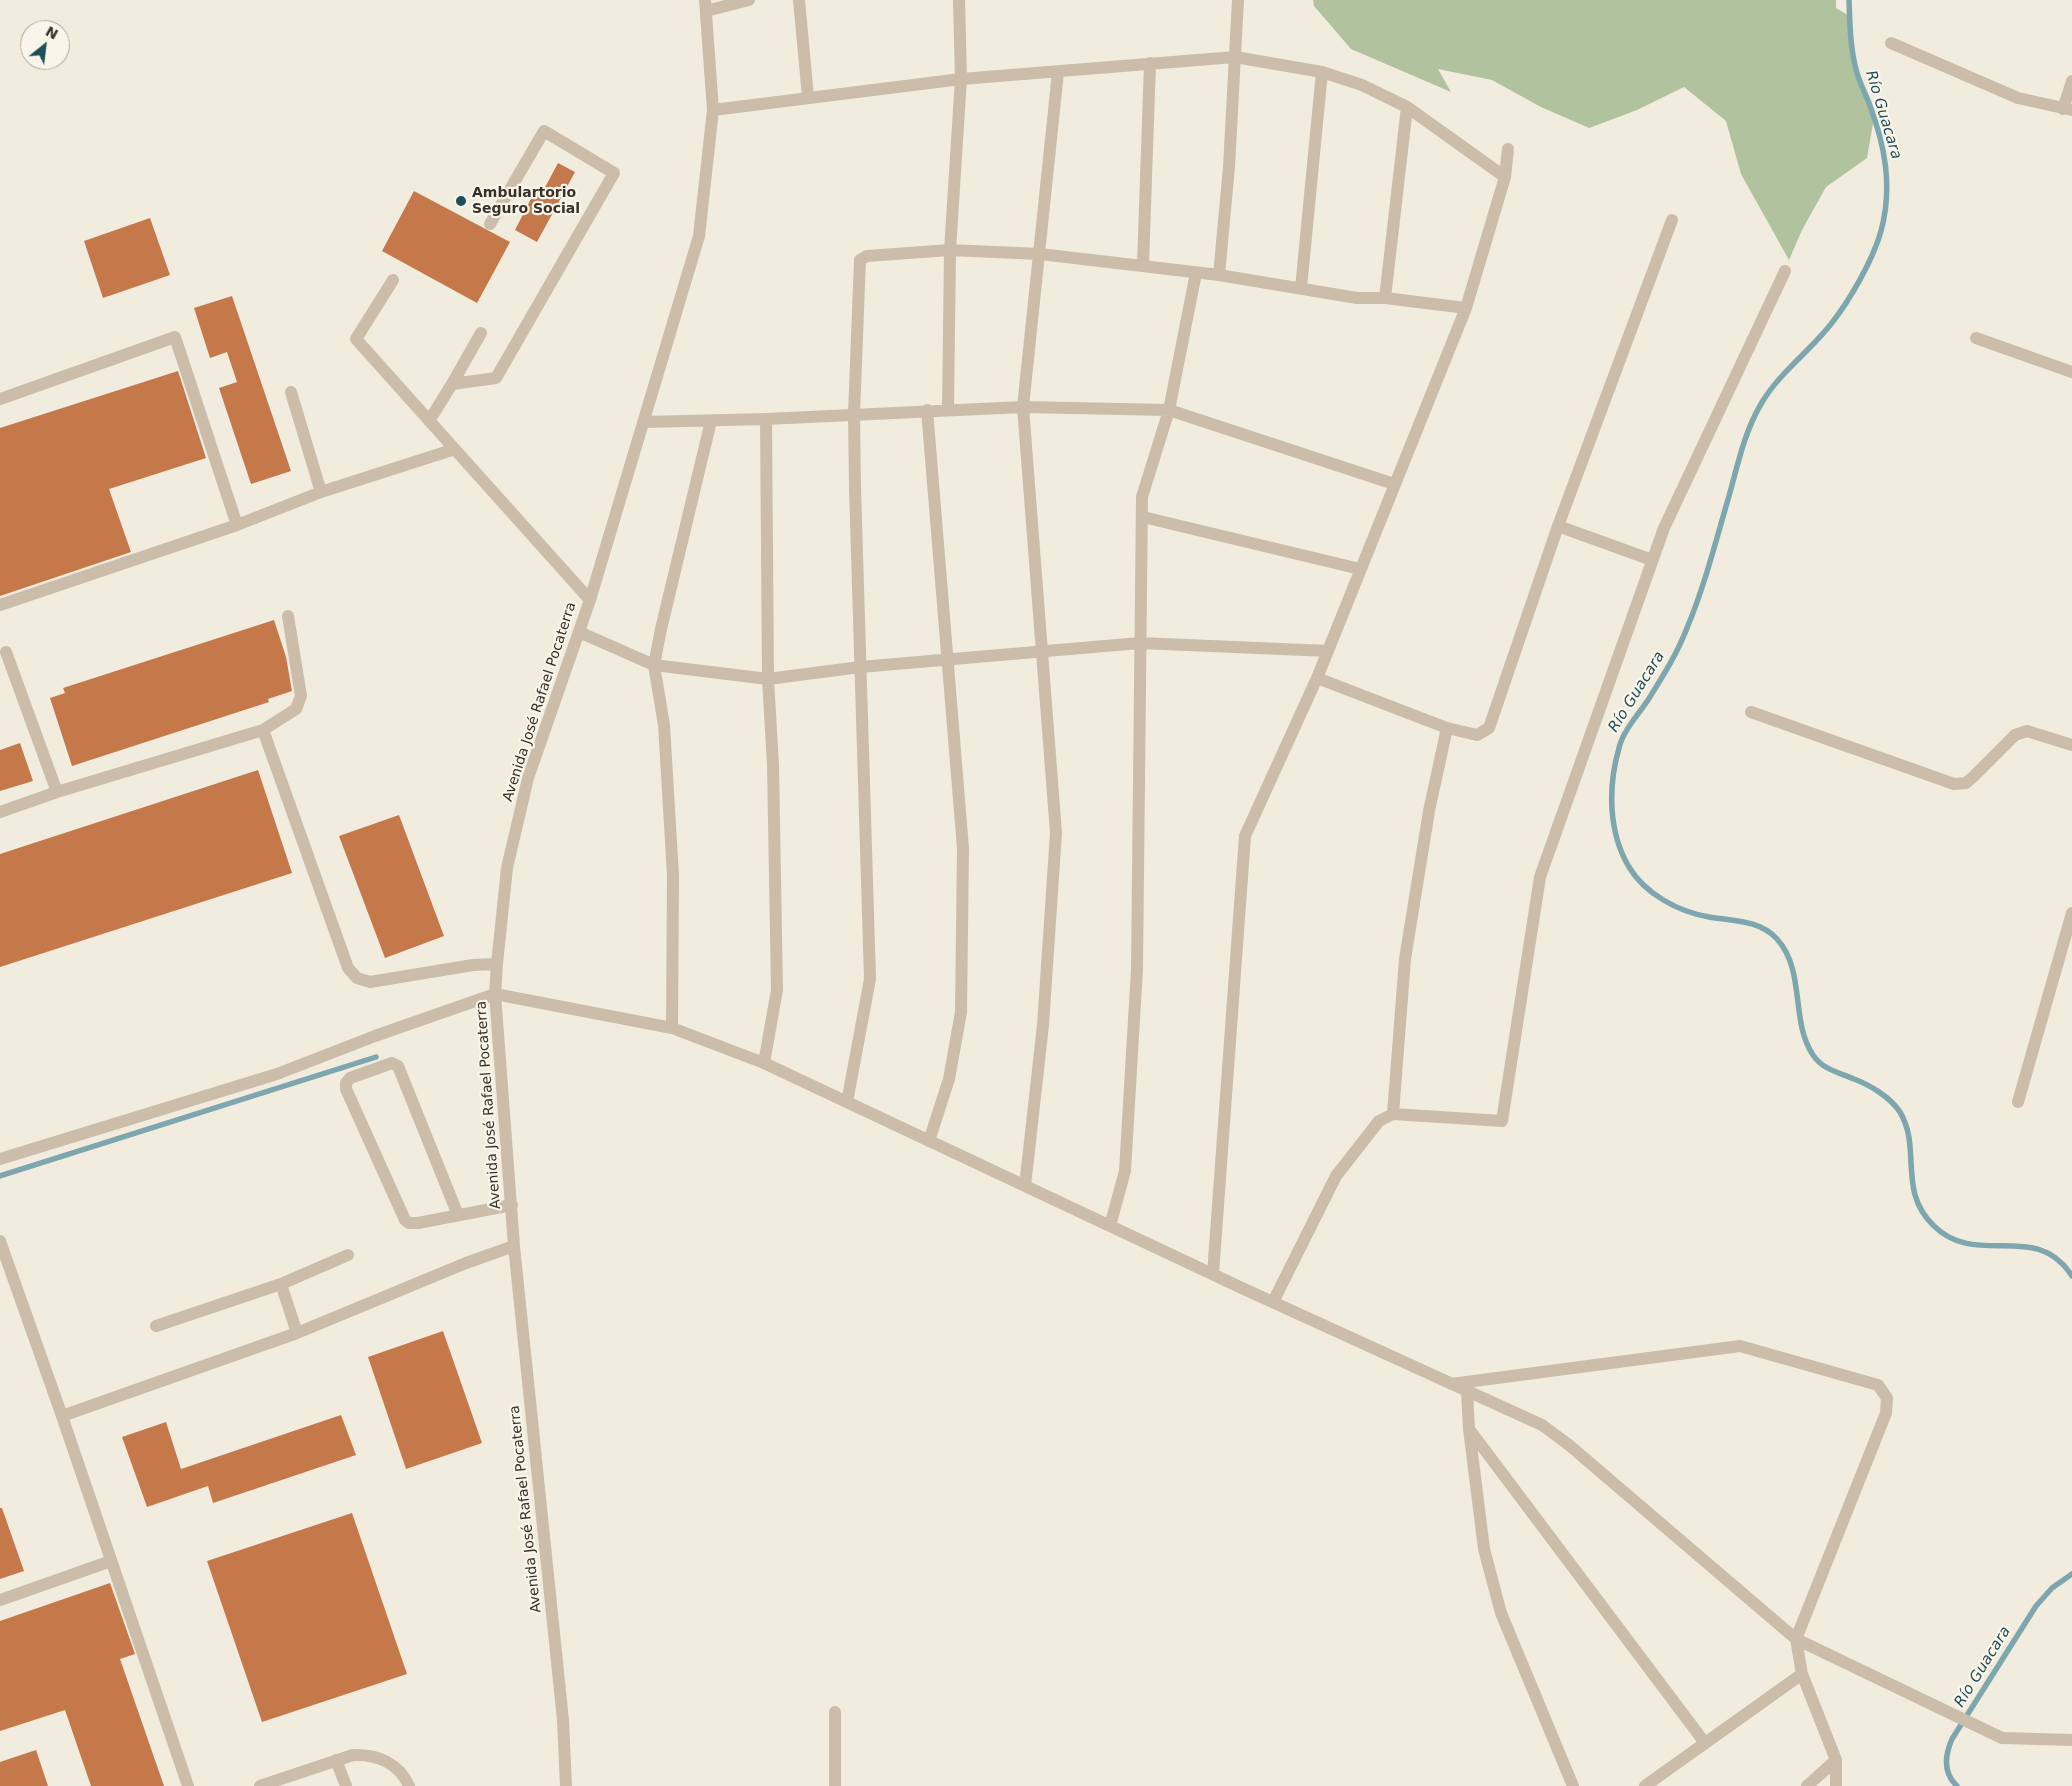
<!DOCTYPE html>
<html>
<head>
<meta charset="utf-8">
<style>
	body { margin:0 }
	#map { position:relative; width:2072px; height:1786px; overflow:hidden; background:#f2ecde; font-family:"DejaVu Sans",sans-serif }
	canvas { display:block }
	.north { position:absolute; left:20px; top:20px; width:50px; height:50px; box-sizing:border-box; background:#faf5eb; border:1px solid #aca69d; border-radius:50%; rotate:29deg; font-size:14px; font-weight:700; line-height:20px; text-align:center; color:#383029 }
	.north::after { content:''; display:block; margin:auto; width:18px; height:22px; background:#1f4e59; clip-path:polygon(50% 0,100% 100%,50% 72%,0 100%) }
</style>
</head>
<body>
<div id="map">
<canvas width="2072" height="1786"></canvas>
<div class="north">N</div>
</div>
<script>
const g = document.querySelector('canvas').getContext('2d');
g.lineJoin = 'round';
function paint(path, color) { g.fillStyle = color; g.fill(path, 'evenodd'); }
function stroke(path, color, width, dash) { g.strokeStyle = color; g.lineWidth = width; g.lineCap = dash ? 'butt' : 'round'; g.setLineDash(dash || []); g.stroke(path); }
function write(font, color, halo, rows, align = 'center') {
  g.font = font + ' "DejaVu Sans",sans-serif'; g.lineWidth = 4.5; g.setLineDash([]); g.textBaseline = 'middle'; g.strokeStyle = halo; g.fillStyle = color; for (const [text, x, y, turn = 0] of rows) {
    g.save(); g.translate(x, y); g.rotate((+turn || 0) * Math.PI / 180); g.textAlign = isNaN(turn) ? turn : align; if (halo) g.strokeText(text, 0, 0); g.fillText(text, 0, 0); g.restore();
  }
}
const green = new Path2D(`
	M 1313,0 L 1836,0 L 1836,8 L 1851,17 L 1856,68 L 1875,112 L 1867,158 L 1826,187 L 1802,230 L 1789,260 L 1741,174 L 1726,121 L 1684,87 L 1637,110 L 1589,128 L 1541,107 L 1492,80 L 1438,69 L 1451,92 L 1351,49 L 1314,6 Z`);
const stream = new Path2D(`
	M 1849,0 C 1850,24 1850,49 1857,73 C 1860,83 1865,93 1869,103 C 1885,145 1893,187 1881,231 C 1873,260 1850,300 1831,324 C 1809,352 1779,373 1761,404 C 1744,433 1738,464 1729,496 C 1716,540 1705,585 1687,628 C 1677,654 1663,676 1648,700 C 1638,715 1623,731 1619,748 C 1608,786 1608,832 1629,867 C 1645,894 1679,912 1709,917 C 1733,921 1760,920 1777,939 C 1806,971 1790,1021 1813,1055 C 1823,1070 1838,1072 1854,1079 C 1870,1085 1890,1097 1900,1112 C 1922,1149 1897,1191 1934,1226 C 1978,1269 2035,1219 2072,1276
	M 0,1176 L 376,1057
	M 1957,1786 C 1943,1773 1945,1755 1952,1739 L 2036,1606 L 2052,1588 L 2072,1574`);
const building = new Path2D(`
	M 558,163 L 575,172 L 537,242 L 515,230 L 536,189 L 542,193 Z
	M 414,191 L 510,242 L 477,303 L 382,251 Z
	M 150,218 L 170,275 L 103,298 L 84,241 Z
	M 232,296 L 291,471 L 251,484 L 219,388 L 237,382 L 227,352 L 210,358 L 194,308 Z
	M 178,371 L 206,458 L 109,489 L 131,552 L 0,596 L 0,428 Z
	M 274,620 L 286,657 L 292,691 L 268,699 L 269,702 L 72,766 L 50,698 L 65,693 L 63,688 Z
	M 20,743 L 33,781 L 0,791 L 0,750 Z
	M 258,770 L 292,873 L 0,967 L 0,854 Z
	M 399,815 L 444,936 L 385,958 L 339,836 Z
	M 443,1331 L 482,1443 L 406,1469 L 368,1357 Z
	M 341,1415 L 356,1455 L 213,1503 L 208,1486 L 147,1507 L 122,1437 L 166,1422 L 181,1469 Z
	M 0,1508 L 2,1508 L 24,1571 L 0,1579 Z
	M 352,1513 L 407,1674 L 262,1722 L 207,1561 Z
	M 110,1583 L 135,1654 L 120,1659 L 164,1786 L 91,1786 L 65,1710 L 0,1731 L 0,1621 Z
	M 36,1750 L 48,1786 L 0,1786 L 0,1762 Z`);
const minor = new Path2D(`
	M 799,0 L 808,97
	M 706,11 L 749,0
	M 1891,43 L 2018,98 L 2072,110
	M 2063,109 L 2072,81
	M 713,110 L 961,79 L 1235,57 L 1322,72 L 1362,85 L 1407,107 L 1505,177
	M 1143,265 L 1150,63
	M 1219,275 L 1229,167 L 1238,0
	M 393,280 L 356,339 L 590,600
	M 1301,288 L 1322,72
	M 1385,298 L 1407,107
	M 1976,338 L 2072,372
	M 452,384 L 481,333
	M 291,392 L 321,492 L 455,449
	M 0,399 L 175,337 L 237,525 L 321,492
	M 927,410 L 963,848 L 961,1012 L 949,1079 L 929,1141
	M 948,410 L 950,250 L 961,79 L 959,0
	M 429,421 L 452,384 L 496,378 L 614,173 L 544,131 L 490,224
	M 644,422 L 766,419 L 1023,407 L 1169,410 L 1394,484
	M 1143,517 L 1360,569
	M 1558,526 L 1652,560
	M 0,605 L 237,525
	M 579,632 L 654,665 L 768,679 L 860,667 L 1140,643 L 1328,651
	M 6,652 L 57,792
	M 1317,678 L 1447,728 L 1477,735 L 1489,728 L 1558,526 L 1672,220
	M 1751,712 L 1954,784 L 1966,783 L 1973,777 L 2015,735 L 2027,731 L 2072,745
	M 263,730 L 296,709 L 301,696 L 288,616
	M 0,812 L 57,792 L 263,730 L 348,968 L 357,978 L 370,982 L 473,965 L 497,964
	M 672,1028 L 673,875 L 664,725 L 654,665 L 661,629 L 711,421
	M 764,1063 L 777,990 L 773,765 L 768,679 L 766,419
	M 847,1102 L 870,979 L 855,488 L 854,414 L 860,260 L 867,256 L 950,250 L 1040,254 L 1219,275 L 1357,298 L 1385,298 L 1466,308
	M 2018,1102 L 2072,913
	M 1393,1114 L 1405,959 L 1429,811 L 1447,728
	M 0,1159 L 277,1074 L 375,1036 L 495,994 L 672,1028 L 764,1063 L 1244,1289 L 1542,1425 L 1569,1445 L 1796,1639 L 2002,1738 L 2072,1740
	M 1025,1186 L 1043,1025 L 1056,833 L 1023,407 L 1058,72
	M 458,1215 L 398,1066 L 392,1063 L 350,1078 L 346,1083 L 346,1089 L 405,1220 L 409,1223 L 418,1223 L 512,1205
	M 1110,1226 L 1125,1171 L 1137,969 L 1142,497 L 1169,410 L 1196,273
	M 0,1241 L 62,1416 L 188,1786
	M 1213,1274 L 1245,836 L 1317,678 L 1466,308 L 1505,177 L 1508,149
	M 281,1284 L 297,1333
	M 1273,1302 L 1336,1176 L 1379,1121 L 1393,1114 L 1502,1121 L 1540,877 L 1664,528 L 1785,271
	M 156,1326 L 281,1284 L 348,1255
	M 1451,1384 L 1740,1346 L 1878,1385 L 1887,1398 L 1886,1413 L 1796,1639 L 1802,1674
	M 1467,1391 L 1469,1429 L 1484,1549 L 1501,1613 L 1573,1786
	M 62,1416 L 297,1333 L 466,1263 L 514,1246
	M 1469,1429 L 1705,1743
	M 0,1600 L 111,1561
	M 336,1760 L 346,1786
	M 260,1786 L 353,1755 C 377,1754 399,1763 409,1786
	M 566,1786 L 563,1720 L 514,1246 L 495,994 L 497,964 L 507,868 L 528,778 L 590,600 L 699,236 L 713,110 L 705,0
	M 835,1786 L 835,1712
	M 1645,1786 L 1802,1674 L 1836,1760
	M 1807,1786 L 1836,1760 L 1836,1786`);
const markers = [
	[461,201,6,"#1f4e59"]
];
const poiNames = [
	["Ambulartorio",472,193],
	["Seguro Social",472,209]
];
const streetNames = [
	["Avenida José Rafael Pocaterra",540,702,-72],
	["Avenida José Rafael Pocaterra",489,1105,-94],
	["Avenida José Rafael Pocaterra",526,1509,-96]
];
const waterNames = [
	["Río Guacara",1883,115,73],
	["Río Guacara",1637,692,-58],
	["Río Guacara",1983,1667,-58]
];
paint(green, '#b1c29e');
stroke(stream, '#7da6af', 5.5);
paint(building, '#c5784a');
stroke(minor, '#cbbdaa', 12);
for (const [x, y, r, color] of markers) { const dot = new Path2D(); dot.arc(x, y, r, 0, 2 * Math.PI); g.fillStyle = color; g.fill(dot); stroke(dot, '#faf5eb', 2); }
write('bold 14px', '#383029', '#faf5eb', poiNames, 'left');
write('14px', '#383029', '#faf5eb', streetNames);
write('italic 15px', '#1f4e59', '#faf5eb', waterNames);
</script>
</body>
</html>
